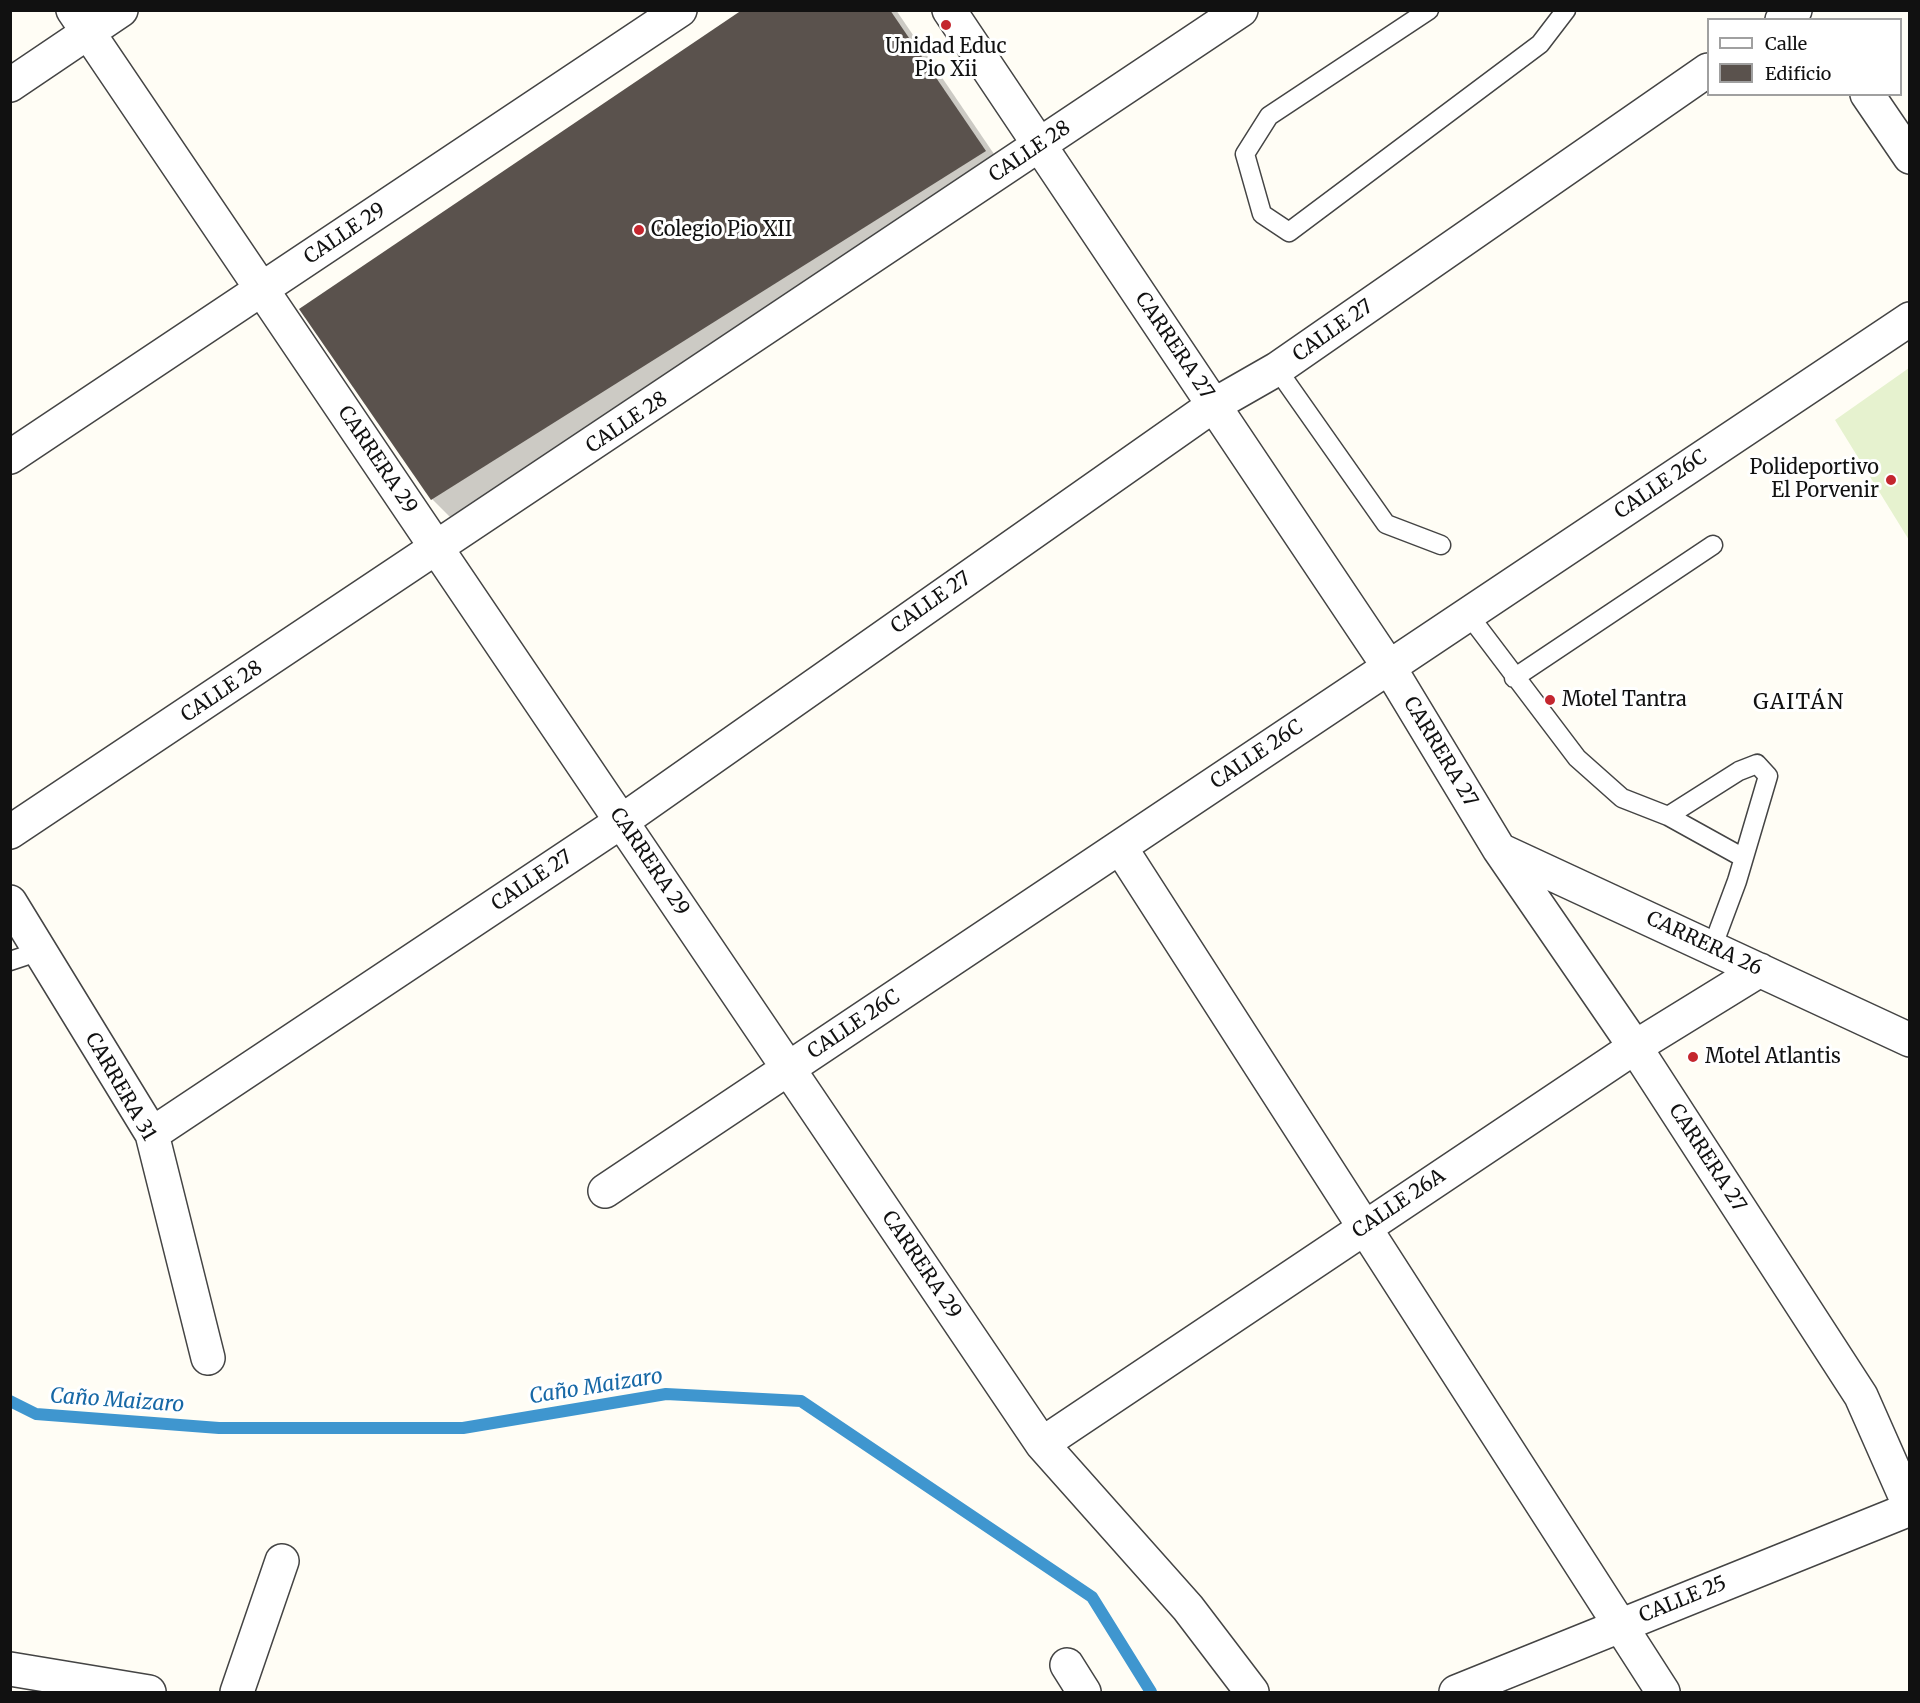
<!DOCTYPE html>
<html>
<head>
<meta charset="utf-8">
<style>
	body { margin:0 }
	#map { position:relative; width:1920px; height:1703px; overflow:hidden; background:#fffdf5; font-family:Merriweather,serif }
	canvas { display:block }
	.frame { position:absolute; inset:0; border:12px solid #111; pointer-events:none }
	.legend { position:absolute; left:1707px; top:18px; width:195px; height:78px; box-sizing:border-box; background:#fff; border:2px solid #a0a0a0; margin:0; padding:8px 10px; list-style:none; font-size:18px; color:#111 }
	.legend li { display:flex; align-items:center; gap:12px; height:30px }
	.legend b { width:30px; border:2px solid #a0a0a0 }
</style>
</head>
<body>
<div id="map">
<canvas width="1920" height="1703"></canvas>
<div class="frame"></div>
<ul class="legend">
<li><b style="height:8px;background:#fff"></b>Calle</li>
<li><b style="height:16px;background:#5a524d"></b>Edificio</li>
</ul>
</div>
<script>
const g = document.querySelector('canvas').getContext('2d');
g.lineJoin = 'round';
function paint(path, color) { g.fillStyle = color; g.fill(path, 'evenodd'); }
function stroke(path, color, width, dash) { g.strokeStyle = color; g.lineWidth = width; g.lineCap = dash ? 'butt' : 'round'; g.setLineDash(dash || []); g.stroke(path); }
function write(font, color, halo, rows, align = 'center') {
  g.font = font + ' Merriweather,serif'; g.lineWidth = 6; g.setLineDash([]); g.textBaseline = 'middle'; g.strokeStyle = halo; g.fillStyle = color; for (const [text, x, y, turn = 0] of rows) {
    g.save(); g.translate(x, y); g.rotate((+turn || 0) * Math.PI / 180); g.textAlign = isNaN(turn) ? turn : align; if (halo) g.strokeText(text, 0, 0); g.fillText(text, 0, 0); g.restore();
  }
}
const pitch = new Path2D(`
	M 1909,368 L 1909,540 L 1835,420 Z`);
const shadow = new Path2D(`
	M 745,10 L 896,10 L 1009,176 L 457,524 L 432,499 Z`);
const stream = new Path2D(`
	M 10,1401 L 36,1414 L 219,1428 L 463,1428 L 666,1394 L 801,1401 L 1092,1597 L 1151,1692`);
const building = new Path2D(`
	M 742,10 L 890,10 L 986,151 L 431,500 L 299,309 Z`);
const lane = new Path2D(`
	M 1429,10 L 1269,116 L 1245,154 L 1262,214 L 1289,232 L 1540,44 L 1566,10
	M 1277,369 L 1386,524 L 1441,545
	M 1468,614 L 1577,758 L 1622,798 L 1668,816 L 1742,857
	M 1514,678 L 1713,545
	M 1668,816 L 1739,771 L 1757,764 L 1768,776 L 1737,881 L 1712,948
	M 10,961 L 40,951`);
const street = new Path2D(`
	M 73,10 L 1042,1444 L 1188,1608 L 1252,1692
	M 949,10 L 1389,667 L 1499,849 L 1635,1047 L 1861,1396 L 1910,1507
	M 1782,20 L 1795,10
	M 10,85 L 121,10
	M 1867,94 L 1910,157
	M 10,457 L 680,10
	M 10,832 L 1241,10
	M 1120,847 L 1663,1692
	M 1500,850 L 1910,1040
	M 10,902 L 152,1134 L 208,1358
	M 152,1134 L 622,821 L 1214,405 L 1277,369 L 1708,70
	M 605,1191 L 1910,319
	M 1042,1444 L 1635,1047 L 1760,970
	M 1067,1665 L 1084,1692
	M 10,1669 L 149,1692
	M 237,1692 L 282,1561
	M 1456,1692 L 1910,1509`);
const markers = [
	[946,25,6,"#c4262e"],
	[639,230,6,"#c4262e"],
	[1891,480,6,"#c4262e"],
	[1550,700,6,"#c4262e"],
	[1693,1057,6,"#c4262e"]
];
const poiNames = [
	["Unidad Educ",946,47,"center"],
	["Pio Xii",946,70,"center"],
	["Colegio Pio XII",651,230],
	["Polideportivo",1879,468,"right"],
	["El Porvenir",1879,491,"right"],
	["Motel Tantra",1562,700],
	["Motel Atlantis",1705,1057]
];
const streetNames = [
	["CALLE 28",1030,152,-34],
	["CALLE 29",345,234,-34],
	["CALLE 27",1333,331,-35],
	["CARRERA 27",1174,346,56],
	["CALLE 28",627,423,-34],
	["CARRERA 29",377,460,56],
	["CALLE 26C",1661,485,-34],
	["CALLE 27",931,603,-35],
	["CALLE 28",222,692,-34],
	["CARRERA 27",1440,752,59],
	["CALLE 26C",1257,755,-34],
	["CARRERA 29",649,862,56],
	["CALLE 27",532,881,-34],
	["CARRERA 26",1704,944,25],
	["CALLE 26C",854,1025,-34],
	["CARRERA 31",120,1087,60],
	["CARRERA 27",1707,1158,57],
	["CALLE 26A",1399,1204,-34],
	["CARRERA 29",921,1265,56],
	["CALLE 25",1683,1600,-22]
];
const neighbourhoodNames = [
	["GAITÁN",1799,703]
];
const waterNames = [
	["Caño Maizaro",596,1387,-9],
	["Caño Maizaro",117,1401,4]
];
paint(pitch, '#e6f2cf');
paint(shadow, '#0003');
stroke(stream, '#3f96cf', 12);
paint(building, '#5a524d');
stroke(lane, '#444', 21);
stroke(street, '#444', 36);
stroke(lane, '#fff', 18);
stroke(street, '#fff', 33);
for (const [x, y, r, color] of markers) { const dot = new Path2D(); dot.arc(x, y, r, 0, 2 * Math.PI); g.fillStyle = color; g.fill(dot); stroke(dot, '#fff', 2); }
write('20px', '#111', '#fff', poiNames, 'left');
write('20px', '#111', '#fff', streetNames);
g.letterSpacing = '1.5px';
write('21px', '#111', '#fff', neighbourhoodNames);
g.letterSpacing = '0px';
write('italic 21px', '#1768a6', '#fff', waterNames);
</script>
</body>
</html>
